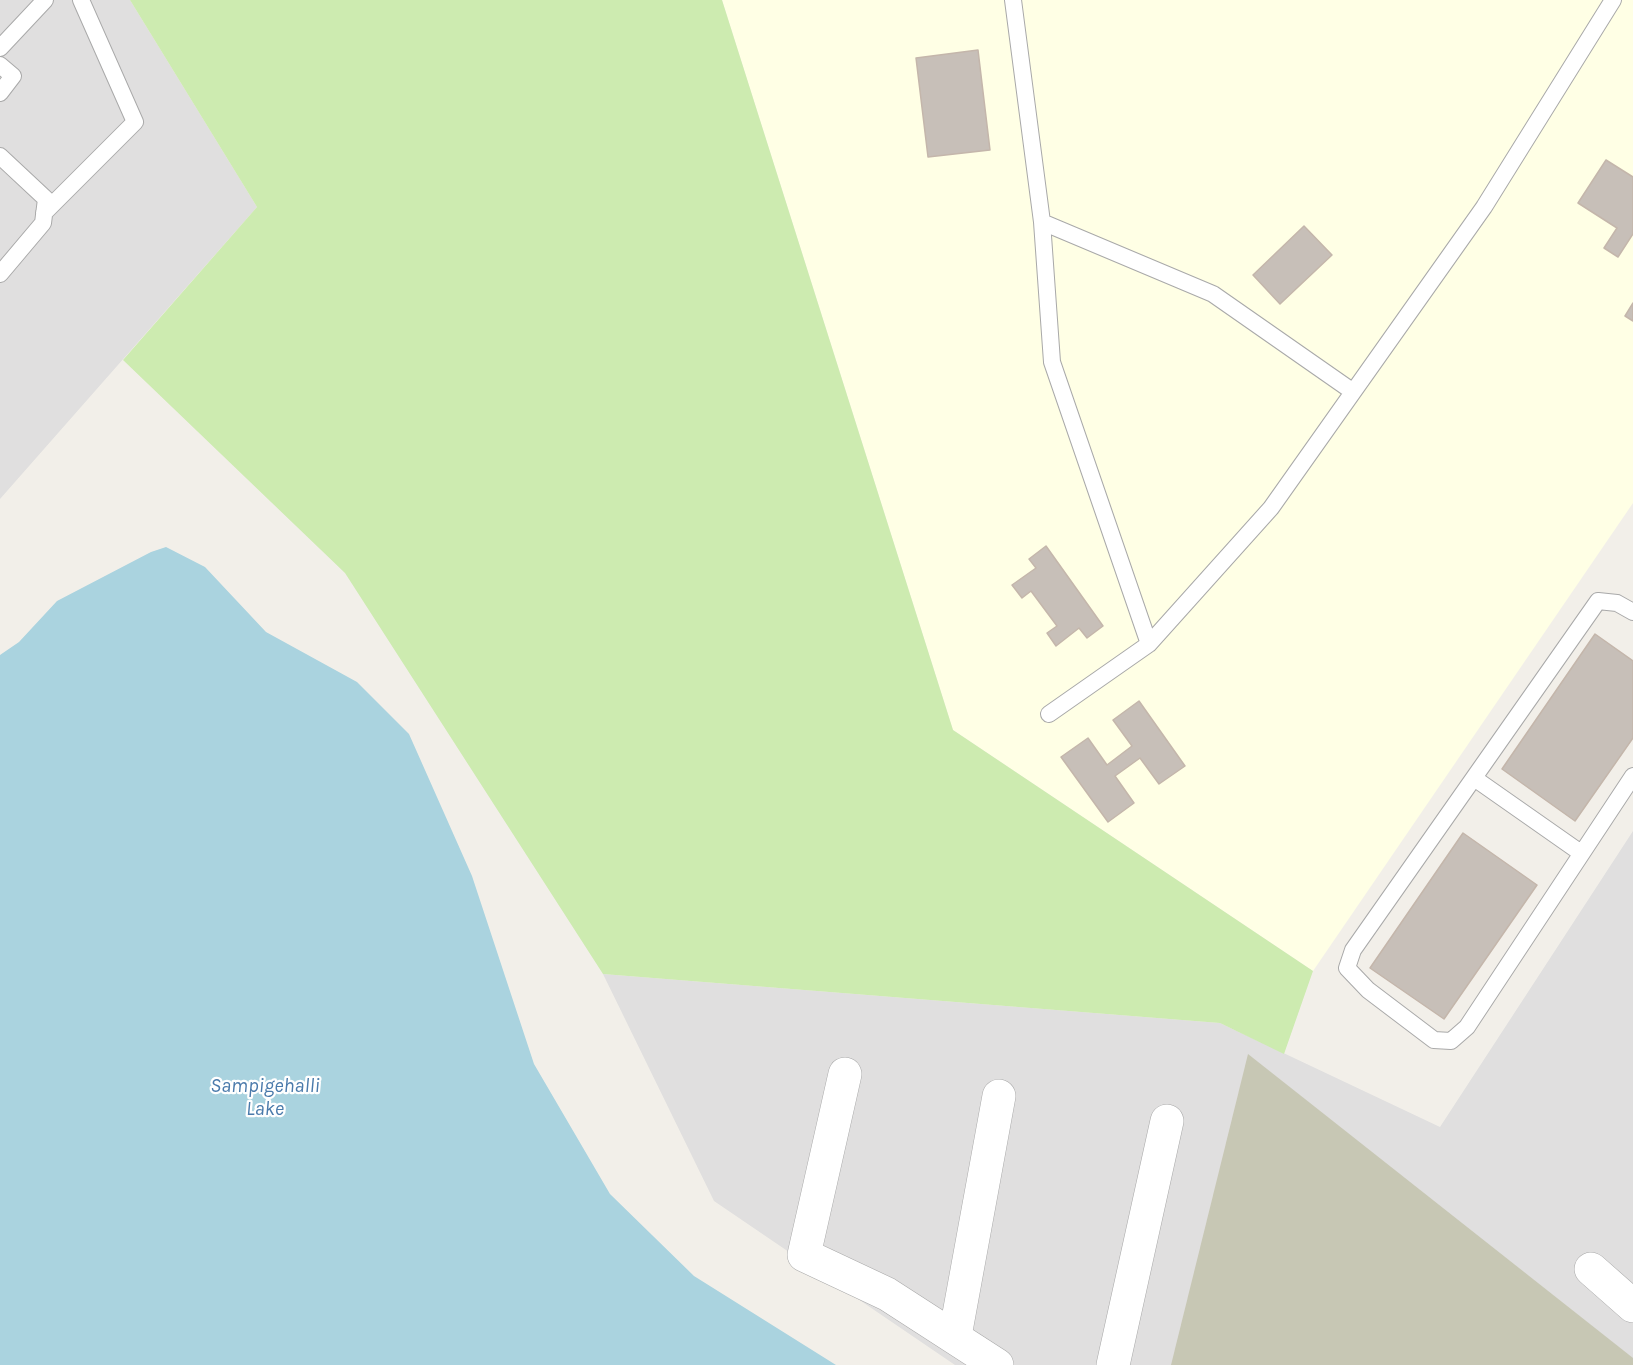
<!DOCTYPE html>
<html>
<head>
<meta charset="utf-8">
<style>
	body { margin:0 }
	canvas { display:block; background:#f2efe9 }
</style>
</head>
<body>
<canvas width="1633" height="1365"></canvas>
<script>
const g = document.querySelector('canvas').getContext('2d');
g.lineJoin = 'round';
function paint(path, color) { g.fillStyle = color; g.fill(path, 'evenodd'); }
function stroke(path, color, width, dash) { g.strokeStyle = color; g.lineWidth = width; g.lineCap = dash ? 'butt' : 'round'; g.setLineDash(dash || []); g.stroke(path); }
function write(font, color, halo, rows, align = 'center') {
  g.font = font + ' Karla,sans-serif'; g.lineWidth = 4.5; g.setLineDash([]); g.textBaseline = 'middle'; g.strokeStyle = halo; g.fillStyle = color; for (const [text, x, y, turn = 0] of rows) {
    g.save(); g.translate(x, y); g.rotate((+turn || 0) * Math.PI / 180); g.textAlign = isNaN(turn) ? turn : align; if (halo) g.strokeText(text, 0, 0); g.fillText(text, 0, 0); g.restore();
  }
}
const residential = new Path2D(`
	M 0,0 L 130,0 L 257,207 L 0,499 Z
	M 1633,831 L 1633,1365 L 955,1365 L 714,1201 L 603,974 L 1220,1023 L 1440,1127 Z`);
const education = new Path2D(`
	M 722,0 L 1633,0 L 1633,503 L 1313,971 L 953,730 Z`);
const construction = new Path2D(`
	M 1248,1054 L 1633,1358 L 1633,1365 L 1171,1365 Z`);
const grass = new Path2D(`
	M 130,0 L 722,0 L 953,730 L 1313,971 L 1284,1054 L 1220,1023 L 603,974 L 345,573 L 123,360 L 257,207 Z`);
const water = new Path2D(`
	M 166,547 L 205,567 L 266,632 L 357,682 L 409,734 L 472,876 L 534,1064 L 610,1194 L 694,1276 L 836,1365 L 0,1365 L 0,655 L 19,642 L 57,601 L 151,552 Z`);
const building = new Path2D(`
	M 978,50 L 990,150 L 928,157 L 916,58 Z
	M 1606,160 L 1633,177 L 1633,234 L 1618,257 L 1604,248 L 1617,228 L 1578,203 Z
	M 1304,226 L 1332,255 L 1280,304 L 1253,275 Z
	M 1633,303 L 1633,321 L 1625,316 Z
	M 1046,546 L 1103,626 L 1087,638 L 1079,628 L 1056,646 L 1047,633 L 1057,626 L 1031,591 L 1022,598 L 1012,585 L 1036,568 L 1029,559 Z
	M 1595,634 L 1633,661 L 1633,738 L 1575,821 L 1502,769 Z
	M 1139,701 L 1185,766 L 1159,784 L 1140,758 L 1115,776 L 1134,803 L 1108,822 L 1061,757 L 1088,738 L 1107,765 L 1132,746 L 1113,720 Z
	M 1463,833 L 1537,885 L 1444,1019 L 1370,968 Z`);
const lane = new Path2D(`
	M 1013,0 L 1042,222 L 1052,362 L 1149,644
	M 0,48 L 45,0
	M 0,65 L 13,76 L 0,93
	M 0,156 L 46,199 L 43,223 L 0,274
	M 44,213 L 135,122 L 81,0
	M 1042,222 L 1213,294 L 1352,391
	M 1633,612 L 1617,603 L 1598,601 L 1353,950 L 1347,968 L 1368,990 L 1434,1040 L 1451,1041 L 1467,1027 L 1633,776
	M 1049,714 L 1149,644 L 1271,508 L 1484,207 L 1613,0
	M 1474,778 L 1581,853`);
const street = new Path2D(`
	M 845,1074 L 804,1255 L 887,1294 L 997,1365
	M 1591,1269 L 1633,1306
	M 955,1336 L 999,1096
	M 1113,1365 L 1167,1121`);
const waterNames = [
	["Sampigehalli",265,1086],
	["Lake",265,1109]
];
paint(residential, '#e0dfdf');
paint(education, '#ffffe5');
paint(construction, '#c7c7b4');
paint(grass, '#cdebb0');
paint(water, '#aad3df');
paint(building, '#c7bfb8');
stroke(building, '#c4b6ab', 1.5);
stroke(lane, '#a9a9a9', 18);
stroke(street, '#a9a9a9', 34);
stroke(lane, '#fff', 16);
stroke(street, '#fff', 33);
write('italic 20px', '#4a7aab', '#fff', waterNames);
</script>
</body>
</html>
